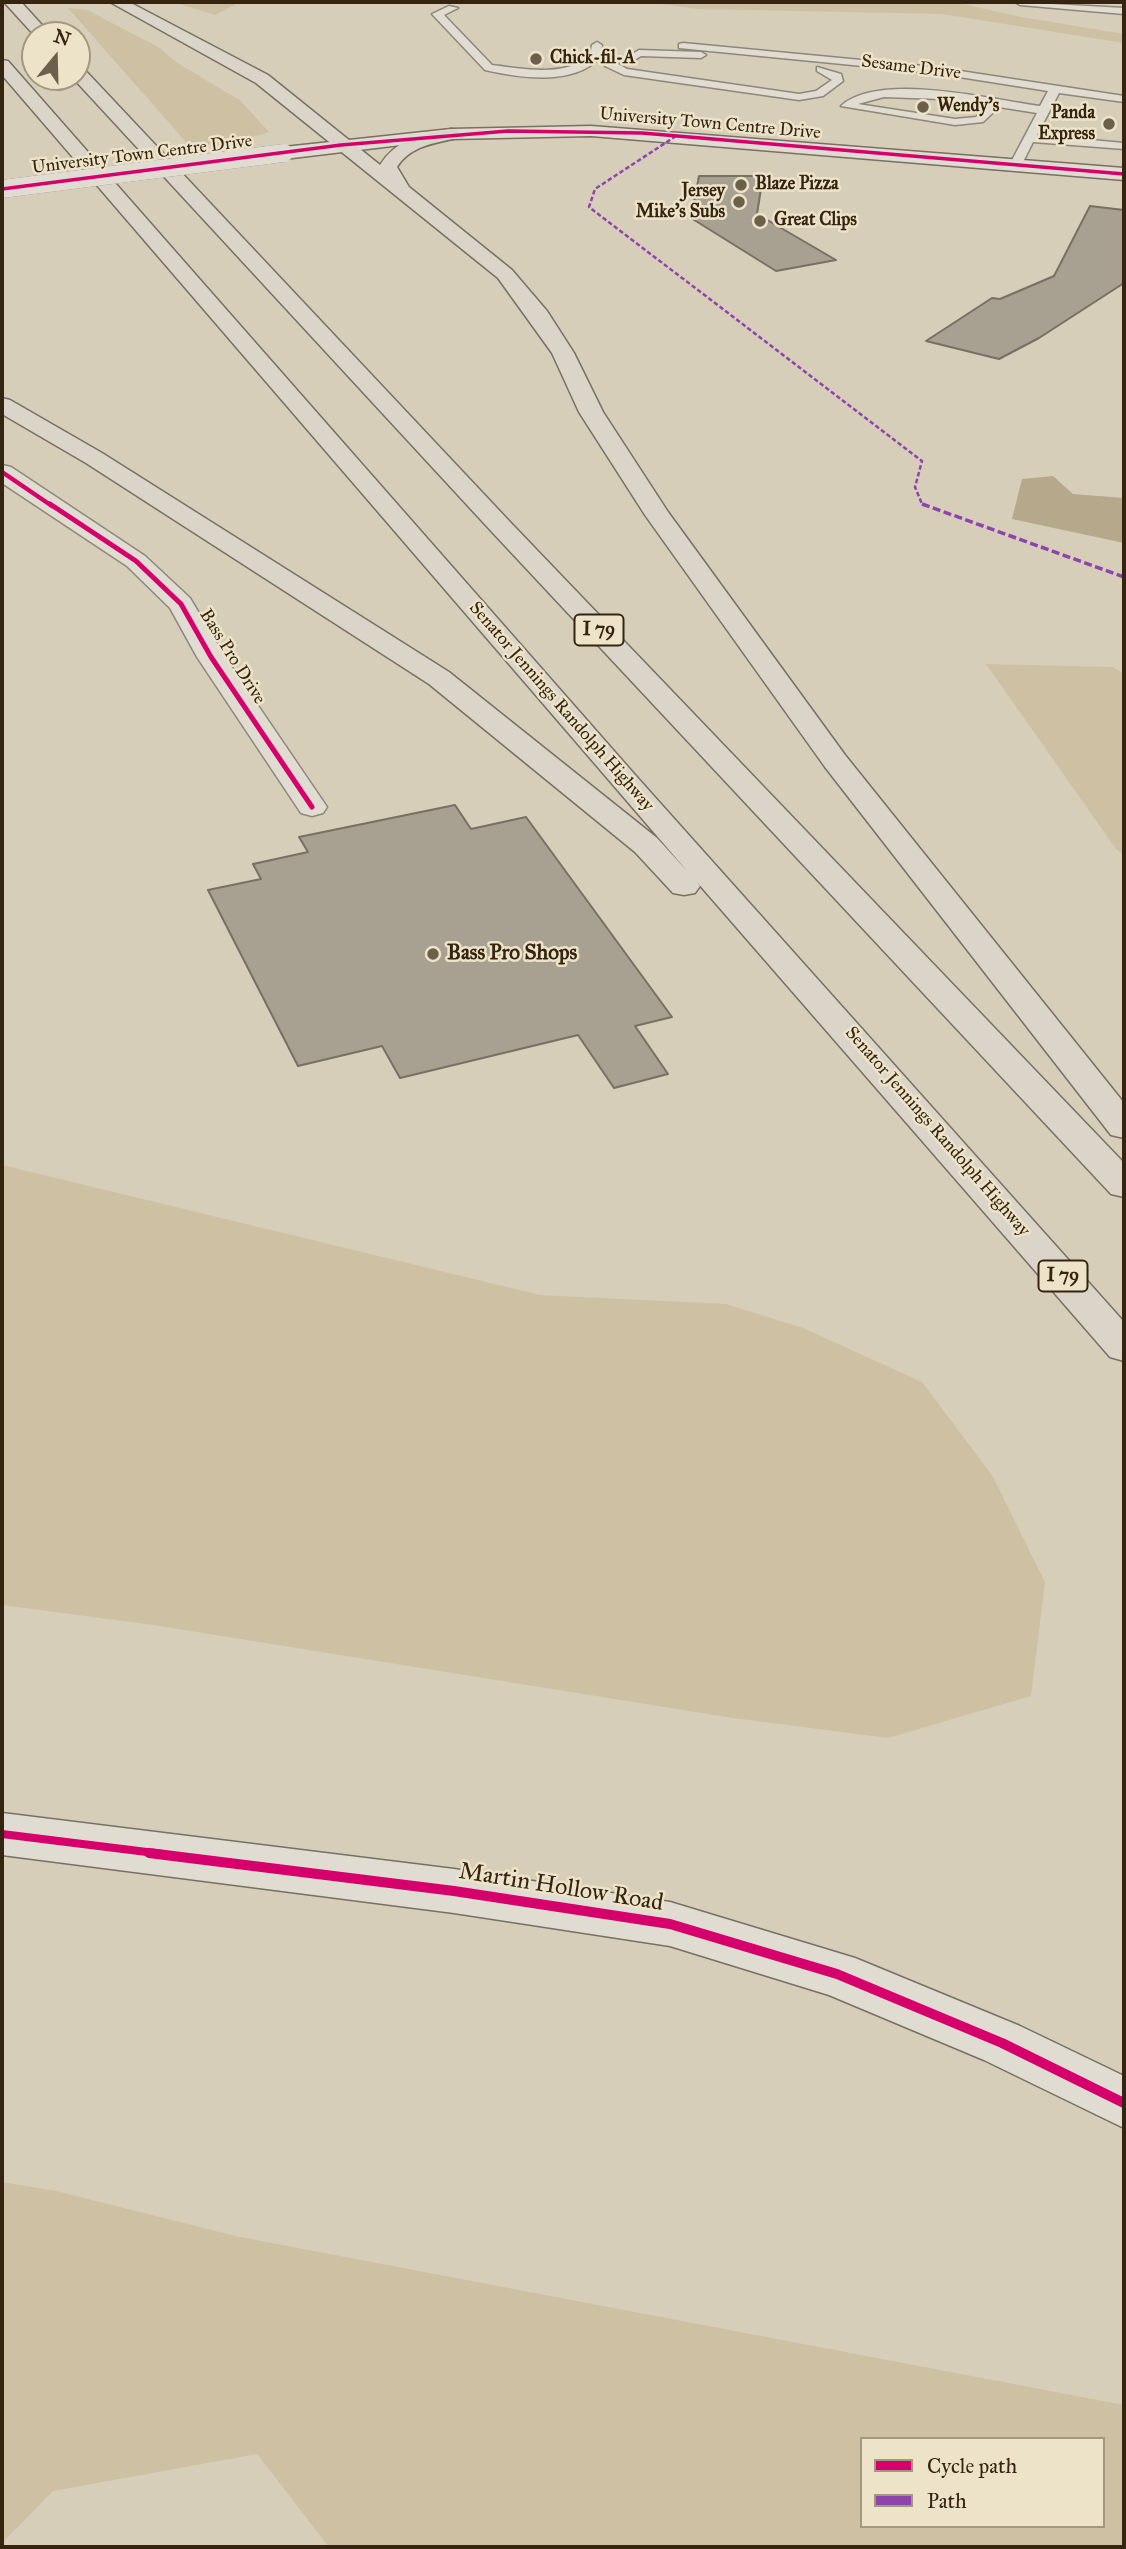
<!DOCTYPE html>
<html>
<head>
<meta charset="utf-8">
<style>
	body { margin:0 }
	#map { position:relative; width:1126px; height:2549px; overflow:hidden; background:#d7ceb9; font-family:"IM FELL Great Primer",serif }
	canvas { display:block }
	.frame { position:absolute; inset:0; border:4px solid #342410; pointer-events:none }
	.legend { position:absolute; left:860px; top:2437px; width:245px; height:91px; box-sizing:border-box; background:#ede3c9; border:2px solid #a3977f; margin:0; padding:9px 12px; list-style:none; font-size:21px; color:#342410 }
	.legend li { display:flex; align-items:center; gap:14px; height:35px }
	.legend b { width:35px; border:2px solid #a3977f }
	.north { position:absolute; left:21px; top:21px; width:70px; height:70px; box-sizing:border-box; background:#ede3c9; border:2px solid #a3977f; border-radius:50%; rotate:19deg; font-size:19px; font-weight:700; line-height:28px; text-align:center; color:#342410 }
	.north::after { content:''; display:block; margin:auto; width:24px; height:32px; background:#6d604b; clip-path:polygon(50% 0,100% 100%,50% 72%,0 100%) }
</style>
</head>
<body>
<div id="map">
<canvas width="1126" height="2549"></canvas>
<div class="frame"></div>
<ul class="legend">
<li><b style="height:9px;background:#d6006c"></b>Cycle path</li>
<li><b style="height:9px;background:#8e44ad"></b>Path</li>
</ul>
<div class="north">N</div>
</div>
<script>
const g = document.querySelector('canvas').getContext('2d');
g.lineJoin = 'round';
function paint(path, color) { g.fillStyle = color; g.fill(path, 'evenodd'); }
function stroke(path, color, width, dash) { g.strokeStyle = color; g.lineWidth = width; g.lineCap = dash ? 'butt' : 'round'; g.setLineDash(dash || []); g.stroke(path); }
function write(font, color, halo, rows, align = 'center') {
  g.font = font + ' "IM FELL Great Primer",serif'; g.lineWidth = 5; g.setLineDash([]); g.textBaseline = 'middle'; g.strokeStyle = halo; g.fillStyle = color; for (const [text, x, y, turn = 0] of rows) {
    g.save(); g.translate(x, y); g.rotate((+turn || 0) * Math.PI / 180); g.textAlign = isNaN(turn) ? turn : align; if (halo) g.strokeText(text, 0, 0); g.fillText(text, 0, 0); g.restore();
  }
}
const green = new Path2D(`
	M 173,2 L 240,2 L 215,15 Z
	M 647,2 L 954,2 L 1021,17 L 1124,34 L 1124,43 L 942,14 L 697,9 Z
	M 68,8 L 87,10 L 160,48 L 176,62 L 241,101 L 269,132 C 240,141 215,150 186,142 Z
	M 986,664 L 1113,667 L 1124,674 L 1124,855 L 1116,849 Z
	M 2,1165 L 540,1295 L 726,1304 L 803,1328 L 922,1382 L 992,1475 L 1045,1582 L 1031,1696 L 888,1738 L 733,1718 L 153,1625 L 2,1605 Z
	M 2,2182 L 56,2191 L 235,2236 L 1124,2405 L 1124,2547 L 329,2547 L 257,2454 L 53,2491 L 2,2543 ZM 862,2439 L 1103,2439 L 1103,2526 L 862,2526 Z`);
const water = new Path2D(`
	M 1053,476 L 1073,494 L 1124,498 L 1124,543 L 1012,519 L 1022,479 Z`);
const building = new Path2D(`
	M 699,176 L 763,176 L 757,214 L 836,260 L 776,271 L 691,218 Z
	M 1090,206 L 1124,210 L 1124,283 L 1039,338 L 999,359 L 926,341 L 992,298 L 1000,299 L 1054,276 Z
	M 455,805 L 471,829 L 526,817 L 672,1017 L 635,1026 L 668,1074 L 614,1088 L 578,1035 L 400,1078 L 382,1046 L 298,1066 L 208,890 L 261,879 L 253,864 L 308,852 L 299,837 Z`);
const lane = new Path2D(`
	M 1015,2 L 1124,8 L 1124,14 L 1020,5 Z
	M 449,6 L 458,8 L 444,15 L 492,65 C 526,69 560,77 590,57 L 592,45 L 597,42 L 602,45 L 600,58 C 572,86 521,78 485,70 L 432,14 Z
	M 683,43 L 934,67 L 1124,96 L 1124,102 L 1059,93 L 1037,135 L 1124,143 L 1124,149 L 1033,142 L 1022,164 L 1016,168 L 1010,164 L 1037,113 L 999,107 L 983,122 L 955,125 L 841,106 C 879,71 993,100 1040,106 L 1048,91 L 934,73 L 679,48 L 679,44 ZM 884,97 L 940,99 L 988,105 L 976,117 L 955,119 L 858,104 Z
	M 639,50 L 701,52 L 706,55 L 701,58 L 641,56 L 628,64 L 619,62 Z
	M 611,60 L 627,69 L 799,94 L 816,91 L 832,80 L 817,71 L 817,67 L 841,74 L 843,81 L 823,96 L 799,100 L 624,75 L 605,66 L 605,62 Z`);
const street = new Path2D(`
	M 2,465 L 11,467 L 145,556 L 190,598 L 225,657 L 327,807 L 323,813 L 312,816 L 301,813 L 197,657 L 170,608 L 127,566 L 2,483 Z`);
const secondary = new Path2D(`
	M 591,126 L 1124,168 L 1124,180 L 591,136 L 451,139 L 284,159 L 275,153 L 284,147 L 451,129 Z
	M 2,1813 L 454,1869 L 670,1902 L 855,1958 L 1020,2026 L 1124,2076 L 1124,2128 L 984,2060 L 829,1995 L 670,1946 L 454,1913 L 2,1855 Z`);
const highway = new Path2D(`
	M 4,2 L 21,2 L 51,35 L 35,36 Z
	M 110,2 L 129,2 L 268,75 L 380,165 C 396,139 422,135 451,129 L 457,130 L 460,134 L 457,138 C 435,143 410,146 397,167 L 409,187 L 512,270 L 547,311 L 574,353 L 603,412 L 668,512 L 845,755 L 1124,1103 L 1124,1138 L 1111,1135 L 825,767 L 645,515 L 579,412 L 552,353 L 498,278 L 256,83 Z
	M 2,60 L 8,61 L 636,776 L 1124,1322 L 1124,1361 L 1110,1357 L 697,882 L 700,886 L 695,893 L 684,895 L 673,893 L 635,852 L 429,684 L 86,463 L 2,414 L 2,398 L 10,400 L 102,453 L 449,672 L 657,838 L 688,872 L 2,75 Z
	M 77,67 L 83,68 L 511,523 L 1124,1163 L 1124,1197 L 1111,1194 L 493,533 L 72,77 L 77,77 Z`);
const secondaryBridge = new Path2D(`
	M 2,189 L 284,153`);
const quietFar1 = new Path2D(`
	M 676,136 L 595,189 L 589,207 L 922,461 L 915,487 L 922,504 L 926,506`);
const quiet = new Path2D(`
	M 922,504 L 1124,577`);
const cyclewayFar4 = new Path2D(`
	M 2,189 L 341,145 L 508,131 L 642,133 L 1124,174`);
const cyclewayFar3 = new Path2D(`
	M 2,472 L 52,506`);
const cyclewayFar2 = new Path2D(`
	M 50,504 L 136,561 L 181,604 L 211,657 L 312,807`);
const cyclewayFar1 = new Path2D(`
	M 2,1834 L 163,1854`);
const cycleway = new Path2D(`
	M 149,1853 L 454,1891 L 670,1924 L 837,1974 L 1002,2043 L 1124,2103`);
const markers = [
	[536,59,7,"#6d604b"],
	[923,107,7,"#6d604b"],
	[1109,124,7,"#6d604b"],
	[741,185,7,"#6d604b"],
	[739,202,7,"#6d604b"],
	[760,221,7,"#6d604b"],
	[433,954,7,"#6d604b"]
];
const farPoinames = [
	["Chick-fil-A",550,59],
	["Wendy's",937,107],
	["Panda",1095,114,"right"],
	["Express",1095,135,"right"],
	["Blaze Pizza",755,185],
	["Jersey",725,192,"right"],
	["Mike's Subs",725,213,"right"],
	["Great Clips",774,221]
];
const farStreetnames = [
	["Sesame Drive",911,68,7],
	["University Town Centre Drive",710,124,5],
	["University Town Centre Drive",142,155,-7],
	["Bass Pro Drive",232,657,58],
	["Senator Jennings Randolph Highway",561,707,49],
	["Senator Jennings Randolph Highway",937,1132,49]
];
const shields = [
	[599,630,49],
	[1063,1276,49]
];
const shieldNames = [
	["I 79",599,630],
	["I 79",1063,1276]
];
const poiNames = [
	["Bass Pro Shops",447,954]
];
const nearStreetnames = [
	["Martin Hollow Road",561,1888,9]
];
paint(green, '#cec1a3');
paint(water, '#b6a88b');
paint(building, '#a8a091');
stroke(building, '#777063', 2);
stroke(lane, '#8e8779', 3);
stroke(street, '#8e8779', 3);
stroke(secondary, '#777063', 3);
stroke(highway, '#777063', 3);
paint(lane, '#e0dcd1');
paint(street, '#e0dcd1');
paint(secondary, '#e0dcd1');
paint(highway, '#dad5c8');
stroke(secondaryBridge, '#777063', 18, []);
stroke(secondaryBridge, '#e0dcd1', 18);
stroke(quietFar1, '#8e44ad', 2.5, [4.5, 2.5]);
stroke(quiet, '#8e44ad', 3.5, [8, 3.5]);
stroke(cyclewayFar4, '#d6006c', 3.5);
stroke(cyclewayFar3, '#d6006c', 4.5);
stroke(cyclewayFar2, '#d6006c', 5);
stroke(cyclewayFar1, '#d6006c', 8);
stroke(cycleway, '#d6006c', 10);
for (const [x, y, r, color] of markers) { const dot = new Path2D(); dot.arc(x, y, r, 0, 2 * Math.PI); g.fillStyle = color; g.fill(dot); stroke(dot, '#ede3c9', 2.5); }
write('bold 18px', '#342410', '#ede3c9', farPoinames, 'left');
write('18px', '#342410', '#ede3c9', farStreetnames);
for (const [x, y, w] of shields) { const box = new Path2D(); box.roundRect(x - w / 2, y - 15.5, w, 31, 5); g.fillStyle = '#ede3c9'; g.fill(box); stroke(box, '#342410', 2); }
write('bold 19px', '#342410', null, shieldNames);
write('bold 21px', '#342410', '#ede3c9', poiNames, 'left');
write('24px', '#342410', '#ede3c9', nearStreetnames);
</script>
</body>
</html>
